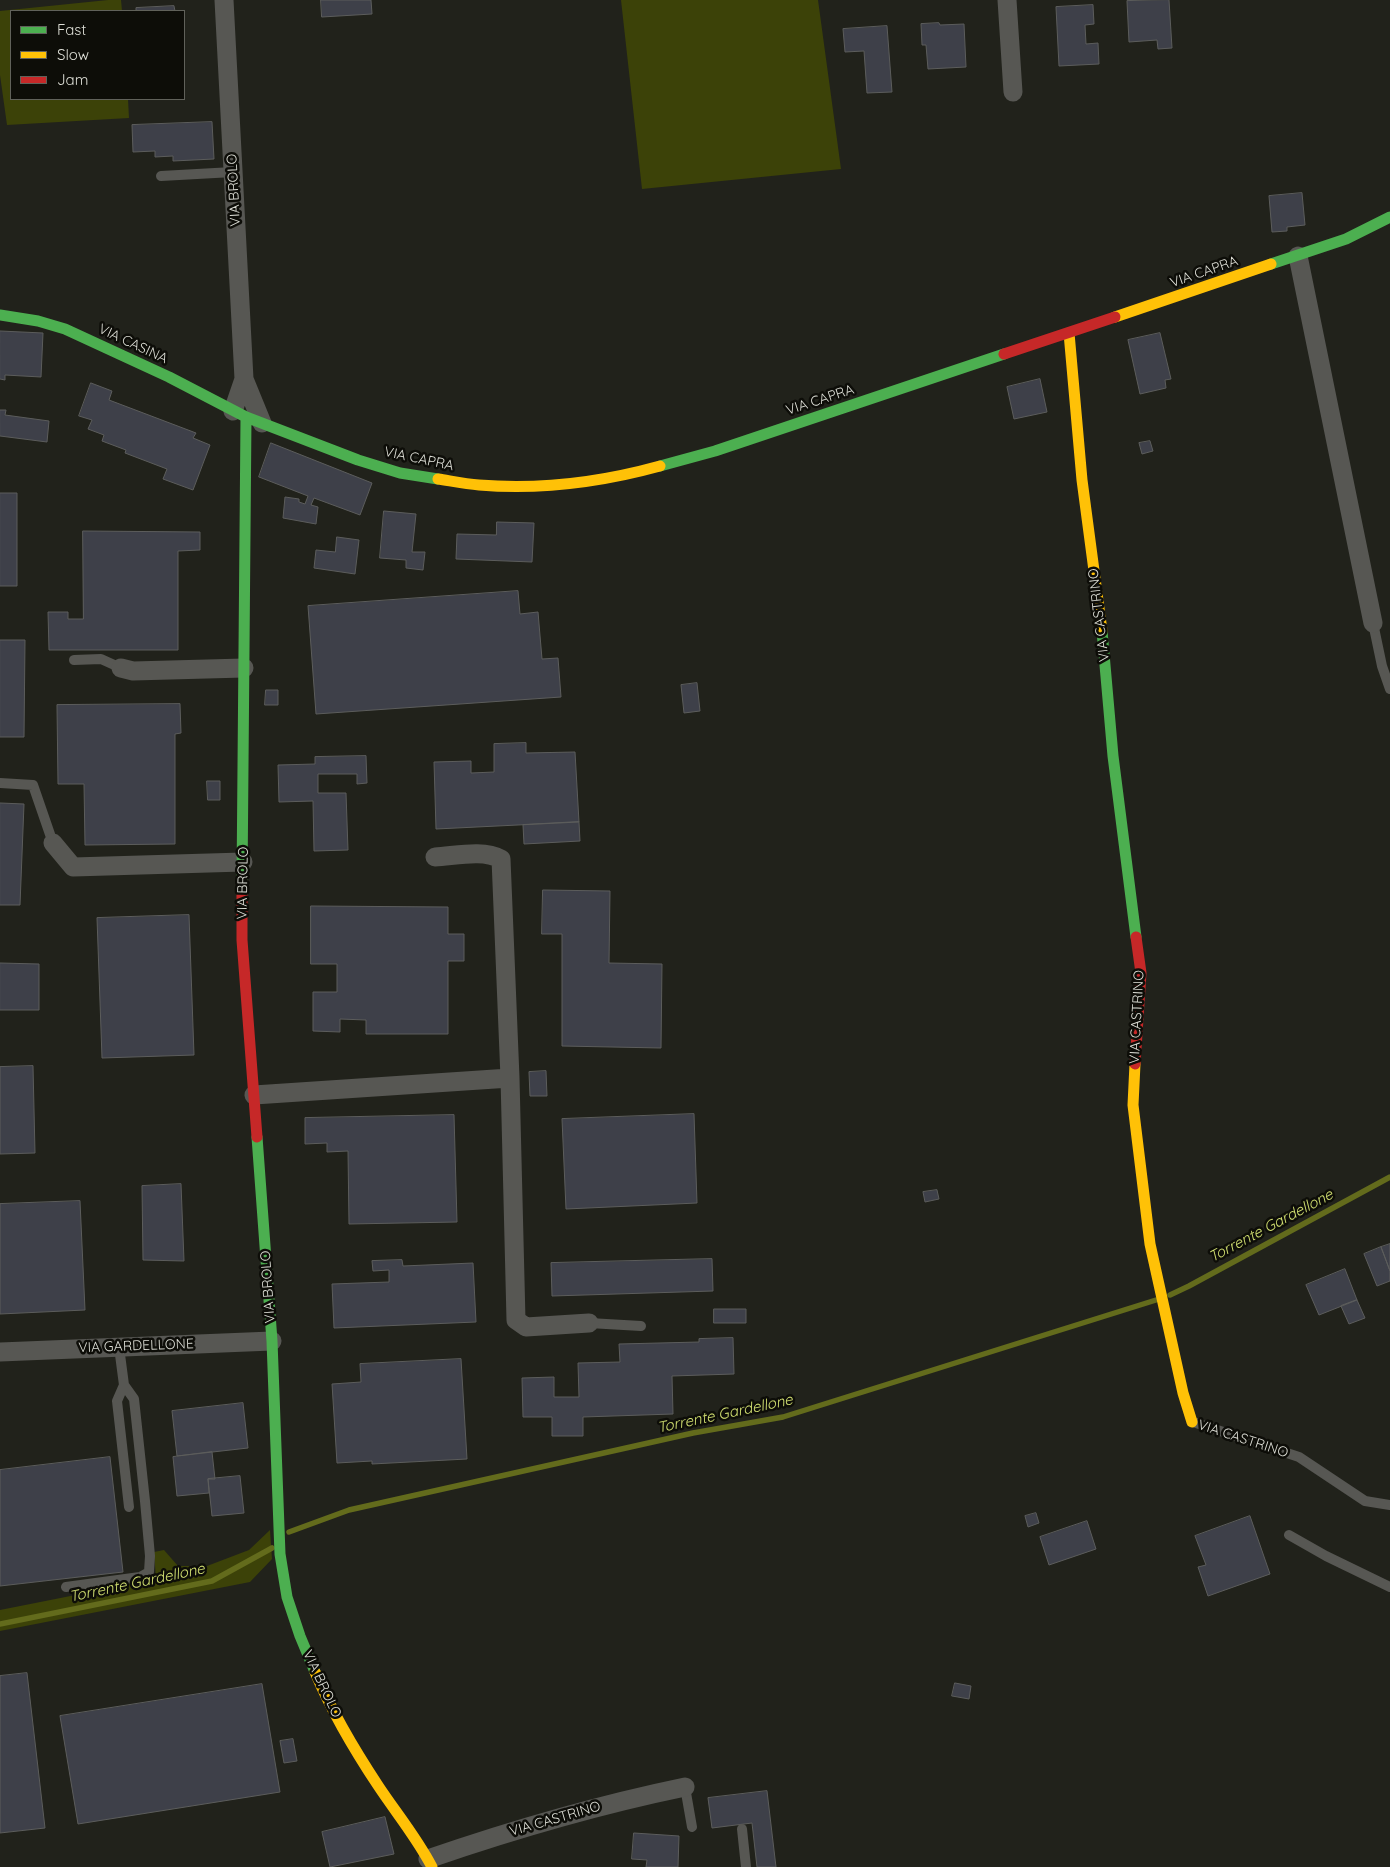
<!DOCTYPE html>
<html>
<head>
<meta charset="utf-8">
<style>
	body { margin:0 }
	#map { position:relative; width:1390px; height:1867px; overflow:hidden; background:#21221b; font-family:Quicksand,sans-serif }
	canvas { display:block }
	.legend { position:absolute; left:10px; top:10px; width:175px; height:90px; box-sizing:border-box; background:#0d0d08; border:1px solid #60615a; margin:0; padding:6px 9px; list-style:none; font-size:15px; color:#ddded6 }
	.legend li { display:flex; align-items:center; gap:10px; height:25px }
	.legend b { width:25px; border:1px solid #60615a }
</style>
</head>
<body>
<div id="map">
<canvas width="1390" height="1867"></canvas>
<ul class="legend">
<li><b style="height:6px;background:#4caf50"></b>Fast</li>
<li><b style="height:6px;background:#ffc107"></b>Slow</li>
<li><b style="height:6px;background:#c62828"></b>Jam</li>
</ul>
</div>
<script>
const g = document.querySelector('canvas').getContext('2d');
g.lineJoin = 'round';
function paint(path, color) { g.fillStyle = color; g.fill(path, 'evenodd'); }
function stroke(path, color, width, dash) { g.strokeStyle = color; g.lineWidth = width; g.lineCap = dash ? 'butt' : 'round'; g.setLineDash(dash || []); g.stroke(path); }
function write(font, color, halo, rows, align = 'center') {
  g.font = font + ' Quicksand,sans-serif'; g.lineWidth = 5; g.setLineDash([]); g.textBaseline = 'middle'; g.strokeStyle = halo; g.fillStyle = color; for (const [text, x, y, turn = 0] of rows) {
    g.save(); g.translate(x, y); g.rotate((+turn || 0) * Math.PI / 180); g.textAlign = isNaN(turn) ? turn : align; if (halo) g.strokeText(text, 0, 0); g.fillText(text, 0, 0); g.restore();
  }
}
const green = new Path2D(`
	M 108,0 L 121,0 L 122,11 L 11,11 L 11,99 L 128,99 L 129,118 L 7,125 L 0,75 L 0,11 Z
	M 621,0 L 818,0 L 841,169 L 642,189 Z
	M 270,1530 L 272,1559 L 250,1582 L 0,1631 L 0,1610 L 156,1579 L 154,1552 L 164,1550 L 178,1566 L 207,1566 L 249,1550 Z`);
const stream = new Path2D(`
	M 1170,1295 L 1189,1286 L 1390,1177
	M 289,1532 L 349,1510 L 693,1433 L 783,1417 L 1156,1300
	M 0,1624 L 212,1581 L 272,1548`);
const building = new Path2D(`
	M 321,0 L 371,0 L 372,14 L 322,17 Z
	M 1169,0 L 1172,48 L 1158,49 L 1157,40 L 1129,42 L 1127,1 Z
	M 1093,5 L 1094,24 L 1085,25 L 1086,44 L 1098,43 L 1099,64 L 1059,66 L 1056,7 Z
	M 174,6 L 175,11 L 136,11 L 136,8 Z
	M 939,23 L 940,25 L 964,24 L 966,67 L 928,69 L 926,45 L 922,45 L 921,24 Z
	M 887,26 L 892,92 L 867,93 L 864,51 L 845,52 L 843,29 Z
	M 212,122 L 214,159 L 173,161 L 173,156 L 155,157 L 155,151 L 133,152 L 132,125 Z
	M 1302,193 L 1305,225 L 1287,227 L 1287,231 L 1272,232 L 1269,196 Z
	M 0,331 L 43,333 L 41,377 L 5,375 L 5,380 L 0,379 Z
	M 1160,333 L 1171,379 L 1165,380 L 1166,388 L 1140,394 L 1128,340 Z
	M 1040,379 L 1047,412 L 1014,419 L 1007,387 Z
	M 91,383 L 112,391 L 109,400 L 196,433 L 193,438 L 210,445 L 193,490 L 163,479 L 167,469 L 125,453 L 126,450 L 102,441 L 104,435 L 88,429 L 92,420 L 79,416 Z
	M 0,410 L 6,410 L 5,415 L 49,421 L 47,442 L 0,436 Z
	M 1150,441 L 1153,451 L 1142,454 L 1139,443 Z
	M 271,443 L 372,483 L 360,515 L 314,498 L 311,505 L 318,507 L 316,524 L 283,518 L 285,497 L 299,499 L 299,502 L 305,504 L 308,496 L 259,477 Z
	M 0,493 L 17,493 L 17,586 L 0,586 Z
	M 384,511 L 416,514 L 412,552 L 425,552 L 423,570 L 406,568 L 406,560 L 380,558 Z
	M 497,522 L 534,523 L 532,562 L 456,559 L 457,534 L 496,535 Z
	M 83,531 L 200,532 L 200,550 L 178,551 L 178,650 L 49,650 L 48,612 L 68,612 L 68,619 L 83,619 Z
	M 337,537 L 359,540 L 355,574 L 314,568 L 316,550 L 335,552 Z
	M 518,591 L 520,614 L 538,612 L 542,659 L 558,658 L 561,697 L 316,714 L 308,606 Z
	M 0,640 L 25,640 L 24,737 L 0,737 Z
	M 697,683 L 700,711 L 684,713 L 681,685 Z
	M 266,690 L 278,690 L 278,705 L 265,705 Z
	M 180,704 L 181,733 L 175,734 L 175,844 L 85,845 L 84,784 L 58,784 L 57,705 Z
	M 526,743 L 526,753 L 575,752 L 579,822 L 436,829 L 434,762 L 471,761 L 471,773 L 494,772 L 494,744 Z
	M 366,756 L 367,783 L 357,784 L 357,774 L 318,774 L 318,793 L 346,793 L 348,850 L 314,851 L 313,801 L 279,802 L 278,765 L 315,764 L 315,757 Z
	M 207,781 L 220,781 L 220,800 L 208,800 Z
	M 0,803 L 24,804 L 20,905 L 0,905 Z
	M 579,822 L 580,841 L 524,844 L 523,825 Z
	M 543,890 L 610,891 L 609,963 L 662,964 L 661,1048 L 562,1046 L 562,934 L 542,934 Z
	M 311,906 L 448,907 L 448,934 L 464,934 L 464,961 L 448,961 L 448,1034 L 366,1034 L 366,1020 L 340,1019 L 340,1032 L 313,1031 L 313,992 L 337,992 L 337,964 L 311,964 Z
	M 189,915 L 194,1055 L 102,1058 L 97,918 Z
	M 0,963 L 39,964 L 39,1010 L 0,1010 Z
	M 33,1066 L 35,1153 L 0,1154 L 0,1067 Z
	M 546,1071 L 547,1096 L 530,1096 L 529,1072 Z
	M 694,1114 L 697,1203 L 566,1209 L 562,1119 Z
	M 454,1115 L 457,1222 L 349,1224 L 348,1151 L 327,1152 L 327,1143 L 305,1144 L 305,1118 Z
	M 181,1184 L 184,1261 L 143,1260 L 142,1186 Z
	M 937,1190 L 939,1199 L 925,1202 L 923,1192 Z
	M 80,1201 L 85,1310 L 0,1314 L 0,1204 Z
	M 1390,1244 L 1390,1271 L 1381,1247 Z
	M 1381,1247 L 1390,1271 L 1390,1281 L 1377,1286 L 1364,1254 Z
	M 712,1259 L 713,1291 L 552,1296 L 551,1263 Z
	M 402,1260 L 403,1266 L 473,1263 L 476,1322 L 334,1328 L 332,1284 L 389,1282 L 389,1270 L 373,1271 L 372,1261 Z
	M 1345,1269 L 1357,1300 L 1319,1315 L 1306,1285 Z
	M 1357,1300 L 1365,1318 L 1349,1324 L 1341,1306 Z
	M 714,1309 L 746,1309 L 746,1323 L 714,1323 Z
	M 733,1338 L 734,1374 L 672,1376 L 673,1414 L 583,1417 L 583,1436 L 552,1436 L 552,1417 L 523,1417 L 522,1378 L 554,1377 L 554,1397 L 579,1397 L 578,1363 L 620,1362 L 619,1344 L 699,1342 L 699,1339 Z
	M 461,1359 L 467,1459 L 372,1464 L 372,1461 L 337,1463 L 332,1384 L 361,1382 L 360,1364 Z
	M 243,1403 L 248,1448 L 177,1456 L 172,1411 Z
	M 212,1452 L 215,1479 L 208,1479 L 209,1493 L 177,1496 L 173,1457 Z
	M 110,1457 L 123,1572 L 0,1586 L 0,1470 Z
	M 240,1476 L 244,1513 L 212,1516 L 208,1479 Z
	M 1036,1513 L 1039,1523 L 1028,1527 L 1025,1516 Z
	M 1250,1516 L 1270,1574 L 1208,1596 L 1198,1567 L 1206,1565 L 1195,1536 Z
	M 1087,1521 L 1096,1549 L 1049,1565 L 1040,1537 Z
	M 27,1673 L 45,1828 L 0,1833 L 0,1676 Z
	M 955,1683 L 971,1686 L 969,1699 L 952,1696 Z
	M 262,1684 L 280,1792 L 78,1824 L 60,1716 Z
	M 293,1739 L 297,1761 L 284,1763 L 280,1741 Z
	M 767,1791 L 776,1867 L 757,1867 L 752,1823 L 712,1828 L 708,1798 Z
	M 385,1817 L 394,1854 L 330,1867 L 322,1832 Z
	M 634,1833 L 679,1836 L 678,1867 L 646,1867 L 647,1860 L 632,1859 Z`);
const lane = new Path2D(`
	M 161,176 L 233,172
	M 1373,623 L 1382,666 L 1390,689
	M 74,660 L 101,659 L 121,668
	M 0,783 L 33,785 L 53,843
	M 589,1323 L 641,1326
	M 119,1347 L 124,1385 L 117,1401 L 129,1507
	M 1193,1422 L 1299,1457 L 1365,1501 L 1390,1505
	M 1289,1535 L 1326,1556 L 1390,1587
	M 66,1587 L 140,1577 L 149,1572 L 150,1556 L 145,1501 L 134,1399 L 124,1385
	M 685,1787 L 692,1827
	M 742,1829 L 746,1867`);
const street = new Path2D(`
	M 224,0 L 244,379
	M 1007,0 L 1013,92
	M 1298,256 L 1373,623
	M 233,411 L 244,379 L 262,423
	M 121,668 L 133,671 L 244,668
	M 53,843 L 73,867 L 243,862
	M 435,857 C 455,856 483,849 501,859 L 510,1078 L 516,1320 L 526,1327 L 589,1323
	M 254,1095 L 510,1078
	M 0,1352 L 272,1341
	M 428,1859 C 512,1830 598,1805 685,1787`);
const fast = new Path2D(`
	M 1271,264 L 1346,239 L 1390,217
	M 0,315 L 38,321 L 65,329 L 169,377 L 246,417 L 358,460 L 400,473 L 438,479
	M 660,466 L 715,451 L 1004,354
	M 1102,631 L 1113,756 L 1136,937
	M 242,882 L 246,417
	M 257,1137 L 272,1341 L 280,1554 L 287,1597 L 300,1636 L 315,1672`);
const slow = new Path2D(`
	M 1115,317 L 1271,264
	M 1069,333 L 1082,480 L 1102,631
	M 438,479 C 451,481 465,484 479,485 C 540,490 602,482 660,466
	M 1135,1064 L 1133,1105 L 1150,1244 L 1183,1393 L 1192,1422
	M 315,1672 C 332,1712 355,1751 379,1787 C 397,1814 417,1838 432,1867`);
const jam = new Path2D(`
	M 1004,354 L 1115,317
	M 242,882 L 242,940 L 257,1137
	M 1135,1064 L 1141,973 L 1136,937`);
const streetNames = [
	["VIA BROLO",234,190,-93],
	["VIA CAPRA",1204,272,-19],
	["VIA CASINA",133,344,25],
	["VIA CAPRA",820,400,-18],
	["VIA CAPRA",419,459,12],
	["VIA CASTRINO",1099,615,-97],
	["VIA BROLO",243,883,-89],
	["VIA CASTRINO",1137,1017,-87],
	["VIA BROLO",268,1287,-94],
	["VIA GARDELLONE",136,1346,-2],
	["VIA CASTRINO",1243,1439,18],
	["VIA BROLO",322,1684,65],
	["VIA CASTRINO",555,1819,-16]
];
const waterNames = [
	["Torrente Gardellone",1271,1226,-28],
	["Torrente Gardellone",725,1414,-12],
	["Torrente Gardellone",137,1583,-12]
];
paint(green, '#3c4208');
stroke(stream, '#636b1c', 5.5);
paint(building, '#3e4049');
stroke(building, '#5c5d5c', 1);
stroke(lane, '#575753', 10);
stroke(street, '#575753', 19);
stroke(fast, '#4caf50', 11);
stroke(slow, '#ffc107', 11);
stroke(jam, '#c62828', 11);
write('14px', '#ddded6', '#0d0d08', streetNames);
write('italic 15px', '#d3e172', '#0d0d08', waterNames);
</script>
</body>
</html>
